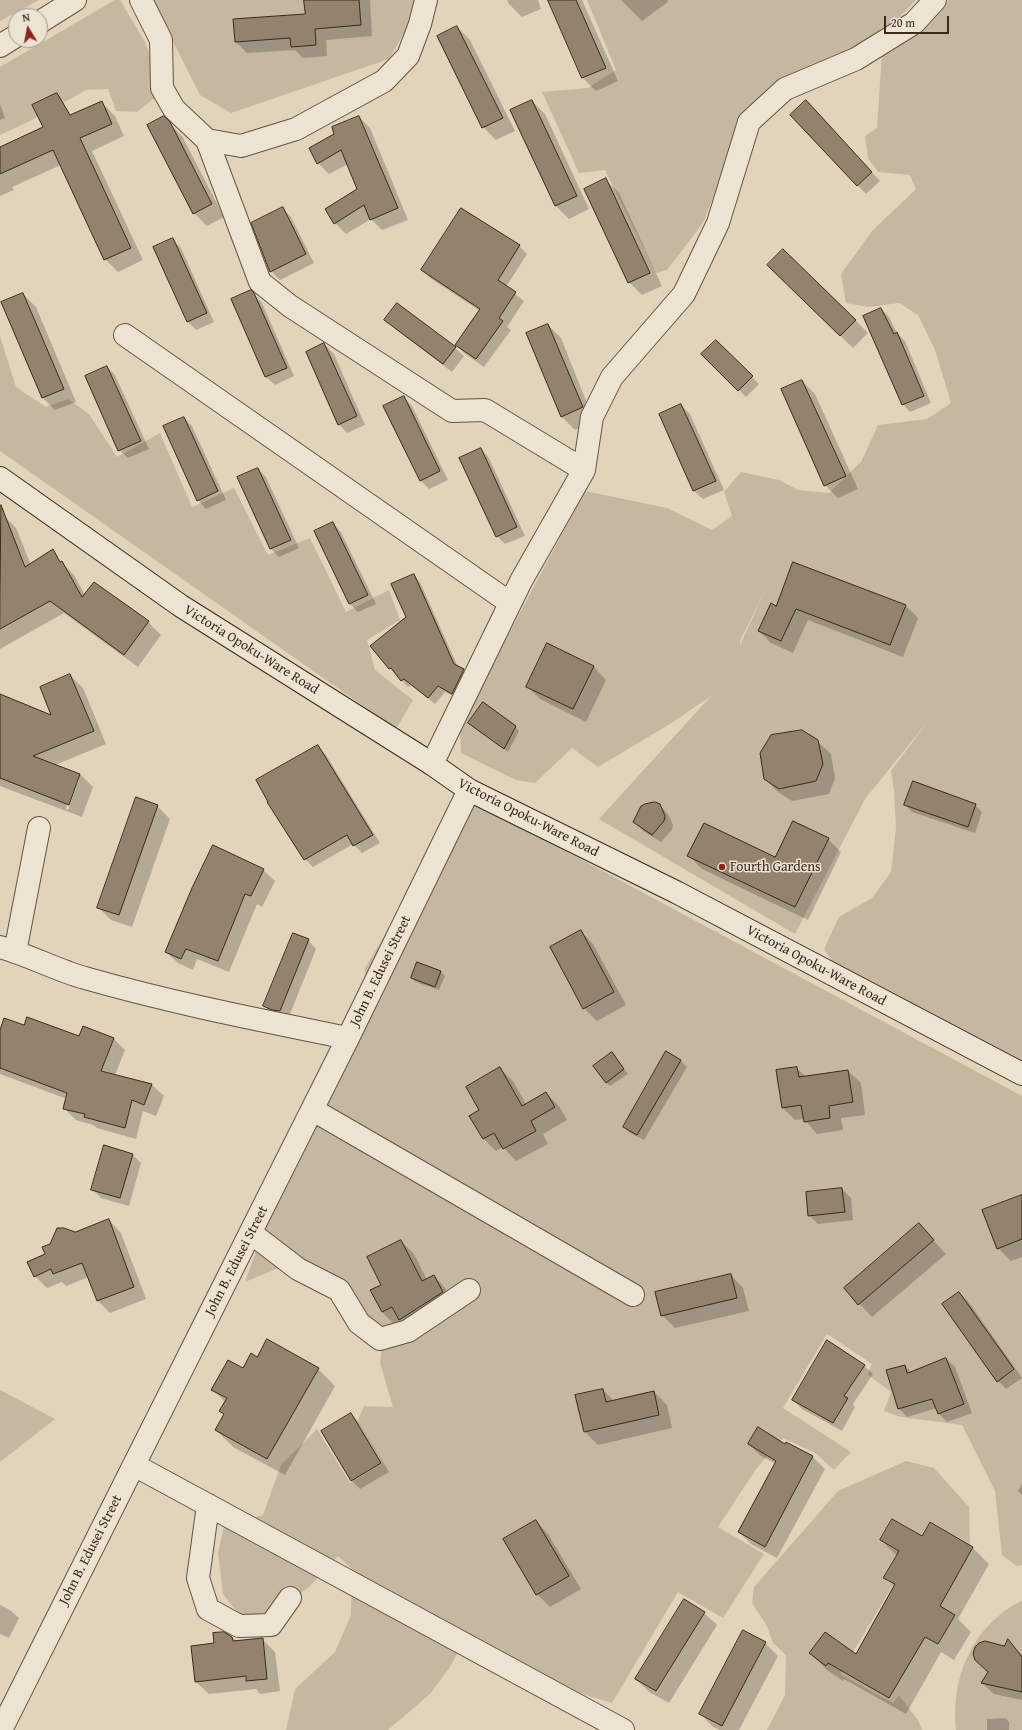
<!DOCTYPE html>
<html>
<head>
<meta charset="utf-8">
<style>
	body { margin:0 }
	#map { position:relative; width:1022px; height:1730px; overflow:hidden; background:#e2d4bb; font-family:"Gentium Book Plus",serif }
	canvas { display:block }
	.north { position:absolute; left:8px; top:8px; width:40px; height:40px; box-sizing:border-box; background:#ece3d3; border:1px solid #a59989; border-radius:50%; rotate:350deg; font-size:11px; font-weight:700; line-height:16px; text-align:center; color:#3b2a1a }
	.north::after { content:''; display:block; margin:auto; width:14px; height:18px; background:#8f2418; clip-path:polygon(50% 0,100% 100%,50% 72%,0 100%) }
	.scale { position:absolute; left:884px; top:16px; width:65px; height:18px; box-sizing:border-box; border:2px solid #3b2a1a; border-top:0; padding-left:5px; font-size:12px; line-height:14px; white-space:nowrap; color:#3b2a1a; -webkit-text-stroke:3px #ece3d3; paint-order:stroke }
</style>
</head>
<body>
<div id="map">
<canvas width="1022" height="1730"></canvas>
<div class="north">N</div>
<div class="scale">20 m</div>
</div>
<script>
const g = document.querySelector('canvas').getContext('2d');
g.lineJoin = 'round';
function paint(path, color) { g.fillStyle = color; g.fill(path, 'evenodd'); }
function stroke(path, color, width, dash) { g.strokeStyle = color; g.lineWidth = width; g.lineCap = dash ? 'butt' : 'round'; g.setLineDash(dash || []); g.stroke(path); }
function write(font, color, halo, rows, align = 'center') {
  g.font = font + ' "Gentium Book Plus",serif'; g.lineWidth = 3; g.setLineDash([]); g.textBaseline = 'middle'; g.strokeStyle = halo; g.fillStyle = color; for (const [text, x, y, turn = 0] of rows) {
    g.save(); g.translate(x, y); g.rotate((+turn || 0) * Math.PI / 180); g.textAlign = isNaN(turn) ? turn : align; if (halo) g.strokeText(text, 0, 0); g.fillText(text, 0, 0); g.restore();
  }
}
const green = new Path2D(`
	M 0,0 L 39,0 L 0,21 Z
	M 115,0 L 120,0 L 145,42 L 155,69 L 157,96 L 137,112 L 116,111 L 108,89 L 86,90 L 30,121 L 0,135 L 0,67 Z
	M 152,0 L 415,0 L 407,28 L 389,59 L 231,113 L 200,95 Z
	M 587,0 L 916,0 L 885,32 L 784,81 L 748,109 L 703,223 L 667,270 L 656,273 L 605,170 L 579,173 L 542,92 L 588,88 L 616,70 Z
	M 949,0 L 1022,0 L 1022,1068 L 838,970 L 824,949 L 839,917 L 872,898 L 891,872 L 896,828 L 894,791 L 891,771 L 929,720 L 865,799 L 795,934 L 599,819 L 711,696 L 670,724 L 598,767 L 572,748 L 535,783 L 516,780 L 461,753 L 460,730 L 468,710 L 585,491 L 667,508 L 712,530 L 732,516 L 724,492 L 741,472 L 779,480 L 798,490 L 829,493 L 861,462 L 878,425 L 927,419 L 951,403 L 935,350 L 918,315 L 899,303 L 869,307 L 846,303 L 841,274 L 872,231 L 916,189 L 910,175 L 878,172 L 868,158 L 865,136 L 877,128 L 882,52 L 913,35 ZM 767,586 L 740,645 L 740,641 Z
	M 0,336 L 16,387 L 46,407 L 68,399 L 89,414 L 117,457 L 160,433 L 192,507 L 234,488 L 268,555 L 310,538 L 346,612 L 389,590 L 400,620 L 367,640 L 375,670 L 413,700 L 396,729 L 0,451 Z
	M 474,802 L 1022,1096 L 1022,1565 L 1017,1566 L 1002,1555 L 995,1491 L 962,1425 L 901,1417 L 884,1411 L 891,1392 L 867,1374 L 872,1364 L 827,1334 L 783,1408 L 851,1452 L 834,1470 L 815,1453 L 783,1438 L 756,1469 L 718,1527 L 764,1554 L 723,1618 L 678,1592 L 612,1703 L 559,1687 L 465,1639 L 450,1667 L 430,1694 L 388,1730 L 286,1730 L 295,1689 L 335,1652 L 351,1615 L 352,1569 L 338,1556 L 309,1587 L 274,1612 L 240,1616 L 223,1594 L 218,1553 L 224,1526 L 263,1515 L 281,1465 L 317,1429 L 350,1483 L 383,1463 L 358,1420 L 364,1406 L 393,1407 L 380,1363 L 382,1343 L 353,1290 L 320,1273 L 276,1269 L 245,1282 L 261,1238 L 307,1138 L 364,991 L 365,968 L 401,909 Z
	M 0,1390 L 55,1419 L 0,1462 Z
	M 906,1461 L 934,1468 L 969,1507 L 970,1544 L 930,1521 L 915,1545 L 903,1538 L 909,1528 L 891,1518 L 879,1540 L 895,1550 L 898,1545 L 906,1559 L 896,1554 L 882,1578 L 893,1585 L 840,1674 L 893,1703 L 899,1695 L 918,1720 L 922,1730 L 767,1730 L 785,1695 L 786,1655 L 773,1643 L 767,1626 L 752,1603 L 754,1587 L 838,1491 Z
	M 1022,1600 L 1022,1730 L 956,1730 C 951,1687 966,1641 1001,1614 C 1007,1608 1015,1605 1022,1600 Z`);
const shadow = new Path2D(`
	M 305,0 L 370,0 L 372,36 L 326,40 L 327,56 L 303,58 L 295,50 L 247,53 L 236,42 L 306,15 Z
	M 507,0 L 538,0 L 541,9 L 522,17 L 509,4 Z
	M 549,0 L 582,0 L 618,81 L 596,91 L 583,78 Z
	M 621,0 L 667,0 L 668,2 L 642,21 Z
	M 457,27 L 470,40 L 515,131 L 496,140 L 483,127 L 438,36 Z
	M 532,101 L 545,114 L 589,209 L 569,219 L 556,206 L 511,111 Z
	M 102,103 L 115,116 L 124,136 L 92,151 L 143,260 L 118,272 L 105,259 L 61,165 L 12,187 L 14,190 L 0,196 L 0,149 Z
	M 0,104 L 5,118 L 0,120 Z
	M 814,110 L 880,181 L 866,194 L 792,115 Z
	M 359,117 L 370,128 L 408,220 L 382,230 L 371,219 L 346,234 L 335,223 L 359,189 L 348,164 L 329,174 L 318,163 L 336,134 Z
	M 164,118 L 182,136 L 224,217 L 207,226 L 194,213 L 149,125 Z
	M 606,180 L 619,193 L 662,286 L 642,295 L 629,282 Z
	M 283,209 L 291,217 L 314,263 L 280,280 L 271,271 Z
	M 173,240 L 181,248 L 214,322 L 196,330 L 188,322 Z
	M 519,246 L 527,254 L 506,287 L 524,301 L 507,327 L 511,330 L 484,367 L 464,353 L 456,344 L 480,311 L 430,278 L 422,269 Z
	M 781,278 L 855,320 L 868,333 L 853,348 Z
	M 251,291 L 262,303 L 294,376 L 275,385 L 266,377 L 232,299 Z
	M 23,294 L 36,307 L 76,402 L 55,410 L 42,397 Z
	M 881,309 L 889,317 L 897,333 L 905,341 L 931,403 L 910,412 L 903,404 Z
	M 386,320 L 455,348 L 464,356 L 452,372 L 394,328 Z
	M 548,325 L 561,338 L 594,421 L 575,430 L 562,417 L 527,334 Z
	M 716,341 L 759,384 L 746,397 L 702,354 Z
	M 325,345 L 334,354 L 365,425 L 347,433 L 339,424 L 307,352 Z
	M 107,367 L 115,375 L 149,449 L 128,458 L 119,450 Z
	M 802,381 L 815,394 L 858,489 L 838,498 L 825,485 Z
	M 403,397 L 412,406 L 448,480 L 429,489 L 420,480 Z
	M 681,405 L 690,414 L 724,490 L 703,499 L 694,491 L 660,414 Z
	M 184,418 L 192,426 L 226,500 L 206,509 L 198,500 Z
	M 481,449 L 489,458 L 525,536 L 505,544 L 497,536 Z
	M 258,469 L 266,477 L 299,548 L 279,557 L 271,549 L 238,478 Z
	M 5,517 L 16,528 L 33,570 L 0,583 L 0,518 Z
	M 332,523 L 341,532 L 376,604 L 358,612 L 350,604 L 315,532 Z
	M 61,562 L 74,575 L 85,595 L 94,583 L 148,622 L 161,635 L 138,667 L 64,613 L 0,649 L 0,597 Z
	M 793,563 L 906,606 L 918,618 L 903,657 L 808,620 L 793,653 L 771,643 L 759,631 L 776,607 Z
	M 414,575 L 420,582 L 458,667 L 470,676 L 459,699 L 445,692 L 435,704 L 411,685 L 408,687 L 390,668 L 407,617 Z
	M 594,667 L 606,680 L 586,722 L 540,699 L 527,686 Z
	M 70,675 L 83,688 L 106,744 L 55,765 L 80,774 L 93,787 L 82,817 L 0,786 L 0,695 L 53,716 ZM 77,780 L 79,780 L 68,810 L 66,809 Z
	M 469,723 L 515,727 L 519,731 L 508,752 Z
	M 817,741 L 831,754 L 835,778 L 829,794 L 792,801 L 778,792 L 765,779 Z
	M 318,746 L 326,755 L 380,843 L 362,853 L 353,844 L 313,867 L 305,859 Z
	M 905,804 L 975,805 L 982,812 L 975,833 L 912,812 Z
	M 659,805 L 668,814 L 673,825 L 672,830 L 661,842 L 643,831 L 635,822 Z
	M 157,806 L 170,819 L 132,927 L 111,920 L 98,907 Z
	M 828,839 L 841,852 L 808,920 L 702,869 L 689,856 L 775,859 Z
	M 214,846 L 263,870 L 275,881 L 262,907 L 257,904 L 229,972 L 197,959 L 193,970 L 178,963 L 166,952 Z
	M 581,931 L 593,944 L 626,1005 L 597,1021 L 584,1008 Z
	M 308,940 L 316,949 L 288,1019 L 273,1015 L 265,1006 Z
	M 417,963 L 441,972 L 445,976 L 439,990 L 416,982 L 412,978 Z
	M 25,1026 L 80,1037 L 114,1039 L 125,1050 L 115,1075 L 152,1085 L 164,1096 L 156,1116 L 143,1111 L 136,1139 L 97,1128 L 93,1125 L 76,1120 L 64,1108 L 67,1099 L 0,1074 L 0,1033 Z
	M 615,1057 L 628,1074 L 610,1086 L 606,1082 Z
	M 681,1061 L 687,1067 L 644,1140 L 630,1133 L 624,1127 Z
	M 797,1068 L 806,1077 L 848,1071 L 861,1083 L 865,1115 L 841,1118 L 843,1130 L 817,1134 L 804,1119 L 795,1120 L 782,1107 Z
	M 500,1069 L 513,1081 L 526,1104 L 546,1093 L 559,1106 L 567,1120 L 543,1134 L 548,1144 L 516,1161 L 503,1147 L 496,1151 L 483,1138 L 480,1111 Z
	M 133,1155 L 141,1163 L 129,1206 L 101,1198 L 92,1189 Z
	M 842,1189 L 851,1198 L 853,1220 L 818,1224 L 809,1215 Z
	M 1022,1196 L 1022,1257 L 1011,1261 L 998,1248 Z
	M 109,1220 L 121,1233 L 146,1299 L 110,1313 L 98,1301 L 89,1277 L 66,1286 L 62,1282 L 47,1288 L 35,1276 L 46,1255 L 75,1234 Z
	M 919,1225 L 946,1254 L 872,1317 L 845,1288 Z
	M 401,1241 L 414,1254 L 427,1280 L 434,1276 L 446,1289 L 455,1306 L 413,1332 L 401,1321 L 395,1325 L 382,1312 L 372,1290 L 382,1285 Z
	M 731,1275 L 743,1288 L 749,1311 L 675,1328 L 662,1315 Z
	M 959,1293 L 968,1301 L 1022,1378 L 1006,1389 L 998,1381 Z
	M 257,1358 L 318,1369 L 335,1386 L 285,1475 L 233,1447 L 216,1430 L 224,1415 L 220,1411 L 226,1403 L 213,1390 Z
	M 946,1359 L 955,1367 L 972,1413 L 947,1422 L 939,1414 L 937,1408 L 907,1417 L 899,1408 L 905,1366 L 911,1372 Z
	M 864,1366 L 873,1374 L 853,1404 L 855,1407 L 842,1431 L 802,1409 L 793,1400 Z
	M 603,1390 L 614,1401 L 654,1392 L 667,1405 L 672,1428 L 598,1445 L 585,1432 L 577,1396 Z
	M 351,1414 L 359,1422 L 389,1472 L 360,1489 L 352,1481 L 322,1431 Z
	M 787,1443 L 813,1457 L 825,1469 L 777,1558 L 751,1544 L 739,1532 L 776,1464 L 761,1456 L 749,1444 L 786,1446 Z
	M 1022,1484 L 1022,1495 L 1018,1491 Z
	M 536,1521 L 548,1534 L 581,1589 L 550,1607 L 537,1594 Z
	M 930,1523 L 973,1548 L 989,1564 L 958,1619 L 971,1632 L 954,1660 L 941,1652 L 906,1714 L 844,1679 L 843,1681 L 827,1670 L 810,1653 L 856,1655 L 895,1588 L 885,1577 L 897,1556 L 881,1540 L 922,1537 Z
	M 0,1605 L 10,1610 L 19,1618 L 9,1638 L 0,1634 Z
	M 704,1613 L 717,1625 L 669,1703 L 649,1692 L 636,1679 Z
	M 232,1637 L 236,1641 L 262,1639 L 275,1652 L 280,1691 L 260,1694 L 256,1689 L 209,1694 L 196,1682 L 215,1644 Z
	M 1008,1641 L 1022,1655 L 1022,1700 L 994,1694 L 982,1683 Z
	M 765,1643 L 778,1656 L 739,1730 L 720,1730 L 713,1727 L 701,1714 Z
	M 1005,1718 L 1009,1722 L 1009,1730 L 987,1730 L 987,1719 Z`);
const building = new Path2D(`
	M 304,0 L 359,0 L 361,25 L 315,29 L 316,45 L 291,47 L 290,38 L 235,42 L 233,19 L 305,14 Z
	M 548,0 L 576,0 L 606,68 L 582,78 Z
	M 457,26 L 503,118 L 482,128 L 437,36 Z
	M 57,93 L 70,115 L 102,101 L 112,124 L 80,138 L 131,248 L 104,260 L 53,150 L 0,174 L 0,147 L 43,127 L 32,105 Z
	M 532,100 L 577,196 L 555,206 L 510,110 Z
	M 806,100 L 872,172 L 857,186 L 790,115 Z
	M 164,116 L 170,122 L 212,204 L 193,214 L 147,125 Z
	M 359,116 L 398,208 L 370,220 L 364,205 L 334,224 L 325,209 L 357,189 L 341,150 L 317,164 L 309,148 L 334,134 L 332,127 Z
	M 606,178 L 650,273 L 628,283 L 584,189 Z
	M 283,207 L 306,254 L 270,272 L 251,223 Z
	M 461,208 L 520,245 L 498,280 L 516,292 L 499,318 L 503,321 L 476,359 L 455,345 L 480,309 L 421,270 Z
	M 173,238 L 207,313 L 187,322 L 153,247 Z
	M 783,249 L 856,320 L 840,336 L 767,265 Z
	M 251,290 L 254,293 L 287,368 L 265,377 L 231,299 Z
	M 23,293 L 64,389 L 42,398 L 1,302 Z
	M 397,303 L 456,347 L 443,364 L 384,320 Z
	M 881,308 L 894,334 L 897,332 L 924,396 L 902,405 L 863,316 Z
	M 548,324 L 583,407 L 561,417 L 526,333 Z
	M 716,340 L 753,376 L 738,391 L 701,354 Z
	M 324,343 L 357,416 L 338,425 L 306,352 Z
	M 107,366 L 141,441 L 118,451 L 85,376 Z
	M 802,380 L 846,476 L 824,486 L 781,389 Z
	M 404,396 L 440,471 L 420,481 L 383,406 Z
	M 681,404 L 716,481 L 693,491 L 659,414 Z
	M 184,417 L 218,491 L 197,501 L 163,426 Z
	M 481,448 L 517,527 L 496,537 L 459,458 Z
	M 258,468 L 291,540 L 270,549 L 237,477 Z
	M 1,505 L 25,567 L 53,549 L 60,562 L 62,561 L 82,597 L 94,582 L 149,621 L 124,655 L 50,601 L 0,629 Z
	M 333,522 L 368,595 L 349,604 L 314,531 Z
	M 793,562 L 906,605 L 890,645 L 796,609 L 781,641 L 758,631 L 771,603 L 776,606 Z
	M 414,574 L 454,664 L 464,669 L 452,694 L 438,686 L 428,698 L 404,679 L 401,681 L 391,668 L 389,669 L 370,646 L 406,617 L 391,584 Z
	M 547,643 L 594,666 L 573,709 L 526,687 Z
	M 70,674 L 94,731 L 33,756 L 80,774 L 69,805 L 0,778 L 0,694 L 51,715 L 40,687 Z
	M 483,702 L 516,726 L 504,749 L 468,723 Z
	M 802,730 L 818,740 L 823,764 L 816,781 L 779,789 L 764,779 L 760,753 L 771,735 Z
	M 318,745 L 373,835 L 353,846 L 347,835 L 304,860 L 267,802 L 268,802 L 256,780 Z
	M 913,781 L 976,804 L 968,827 L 904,805 Z
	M 136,797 L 158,805 L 119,915 L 97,908 Z
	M 655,802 L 660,804 L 665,816 L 664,821 L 652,835 L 633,822 L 641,806 L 645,804 Z
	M 793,821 L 829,838 L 795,907 L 687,856 L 704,823 L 775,857 Z
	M 213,845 L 264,869 L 251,896 L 245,894 L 218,961 L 186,949 L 181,959 L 165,952 L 192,888 Z
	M 581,930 L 614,992 L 583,1009 L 550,947 Z
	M 293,933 L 309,939 L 280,1011 L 272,1010 L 263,1006 Z
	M 417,962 L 441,971 L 435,987 L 411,978 Z
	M 27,1017 L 79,1036 L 83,1026 L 114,1038 L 101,1071 L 152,1084 L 144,1105 L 132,1100 L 125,1128 L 84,1117 L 85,1114 L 63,1109 L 67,1093 L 0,1068 L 0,1030 L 4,1018 L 24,1025 Z
	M 666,1051 L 681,1060 L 637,1135 L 623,1127 Z
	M 612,1052 L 624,1069 L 606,1083 L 593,1066 Z
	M 500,1067 L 522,1106 L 546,1092 L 555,1107 L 531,1121 L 536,1131 L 503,1149 L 494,1133 L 483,1139 L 469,1116 L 479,1110 L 466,1087 Z
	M 797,1067 L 799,1077 L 848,1070 L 853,1102 L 829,1106 L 830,1118 L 804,1122 L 801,1105 L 782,1108 L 776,1070 Z
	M 104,1145 L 133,1154 L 120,1198 L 91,1190 Z
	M 842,1188 L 845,1212 L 808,1216 L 806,1192 Z
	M 1022,1195 L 1022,1239 L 997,1249 L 982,1210 Z
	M 109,1219 L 134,1287 L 97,1301 L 82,1263 L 53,1274 L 51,1269 L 34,1277 L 27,1262 L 45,1254 L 42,1247 L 50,1244 L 57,1228 L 64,1228 L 75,1232 Z
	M 919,1223 L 934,1240 L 858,1305 L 844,1288 Z
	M 401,1240 L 422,1281 L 434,1275 L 443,1292 L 399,1320 L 392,1307 L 382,1312 L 370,1290 L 381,1285 L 367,1257 Z
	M 731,1274 L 737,1298 L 661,1316 L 655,1292 Z
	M 959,1292 L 1014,1369 L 997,1382 L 942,1304 Z
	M 267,1339 L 319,1368 L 267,1459 L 215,1430 L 224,1414 L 219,1411 L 227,1398 L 211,1390 L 228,1360 L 243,1368 L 251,1353 L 257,1357 Z
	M 827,1340 L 865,1365 L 844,1396 L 848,1398 L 833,1423 L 792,1400 Z
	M 946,1358 L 964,1404 L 938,1414 L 932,1399 L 898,1409 L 886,1370 L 905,1365 L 907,1373 Z
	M 603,1389 L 606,1402 L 654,1391 L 659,1415 L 584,1432 L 575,1395 Z
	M 351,1413 L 381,1463 L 351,1481 L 321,1431 Z
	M 758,1427 L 785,1444 L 786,1442 L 813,1456 L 765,1547 L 738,1532 L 776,1461 L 748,1444 Z
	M 892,1519 L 922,1536 L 930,1522 L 973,1547 L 940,1606 L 955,1615 L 938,1644 L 925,1637 L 889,1698 L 828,1663 L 826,1666 L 809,1653 L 825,1632 L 856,1654 L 895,1584 L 883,1578 L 899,1551 L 880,1540 Z
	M 536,1520 L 569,1576 L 536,1595 L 503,1539 Z
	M 684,1599 L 705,1612 L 656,1691 L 635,1679 Z
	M 743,1630 L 766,1642 L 722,1726 L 699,1714 Z
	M 224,1632 L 232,1637 L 233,1641 L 263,1638 L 267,1679 L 246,1681 L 246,1676 L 195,1682 L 191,1646 L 214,1643 L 213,1633 Z
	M 1008,1639 L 1022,1657 L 1022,1692 L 981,1683 L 988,1672 L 975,1660 L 973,1654 L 975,1647 L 979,1643 L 985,1641 L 1004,1646 Z`);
const street = new Path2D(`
	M 141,0 L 161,40 L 162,88 L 174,109 L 207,140 L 241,146 L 296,129 L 384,81 L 408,56 L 420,24 L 426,0
	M 40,22 L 75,0
	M 0,46 L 16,36
	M 207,140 L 260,282 L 290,306 L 452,411 L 485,410 L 584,470
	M 125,335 L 510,603
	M 432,764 L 521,581 L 584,470 L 592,417 L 612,377 L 684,294 L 718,223 L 749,122 L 785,89 L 856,59 L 914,23 L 935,0
	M 0,947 C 29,955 56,970 85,978 C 172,1003 260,1020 348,1038
	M 15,952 L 39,828
	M 313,1110 L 633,1295
	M 251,1233 L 298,1269 L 339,1290 L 359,1323 L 380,1339 L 408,1331 L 469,1290
	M 134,1465 L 623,1730
	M 208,1505 L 198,1578 L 208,1609 L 239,1626 L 271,1625 L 290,1598
	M 1,1730 L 348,1038 L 469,790`);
const secondary = new Path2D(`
	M 0,478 L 181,606 L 432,764 L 469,790 L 676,892 L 1022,1074`);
const markers = [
	[722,867,4,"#8f2418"]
];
const streetNames = [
	["Victoria Opoku-Ware Road",251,650,32],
	["Victoria Opoku-Ware Road",528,818,27],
	["Victoria Opoku-Ware Road",816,966,28],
	["John B. Edusei Street",381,971,-64],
	["John B. Edusei Street",237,1261,-63],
	["John B. Edusei Street",91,1550,-63]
];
const poiNames = [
	["Fourth Gardens",730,867]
];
paint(green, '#c6b7a0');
paint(shadow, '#0003');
paint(building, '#92826e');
stroke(building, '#3b2a1a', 1);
stroke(street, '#655442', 24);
stroke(secondary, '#3b2a1a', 24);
stroke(street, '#ece3d3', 22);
stroke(secondary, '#ece3d3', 22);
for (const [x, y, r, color] of markers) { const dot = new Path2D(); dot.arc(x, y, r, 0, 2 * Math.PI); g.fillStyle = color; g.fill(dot); stroke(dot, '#ece3d3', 1.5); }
write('14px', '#3b2a1a', '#ece3d3', streetNames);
write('14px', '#3b2a1a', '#ece3d3', poiNames, 'left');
</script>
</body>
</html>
